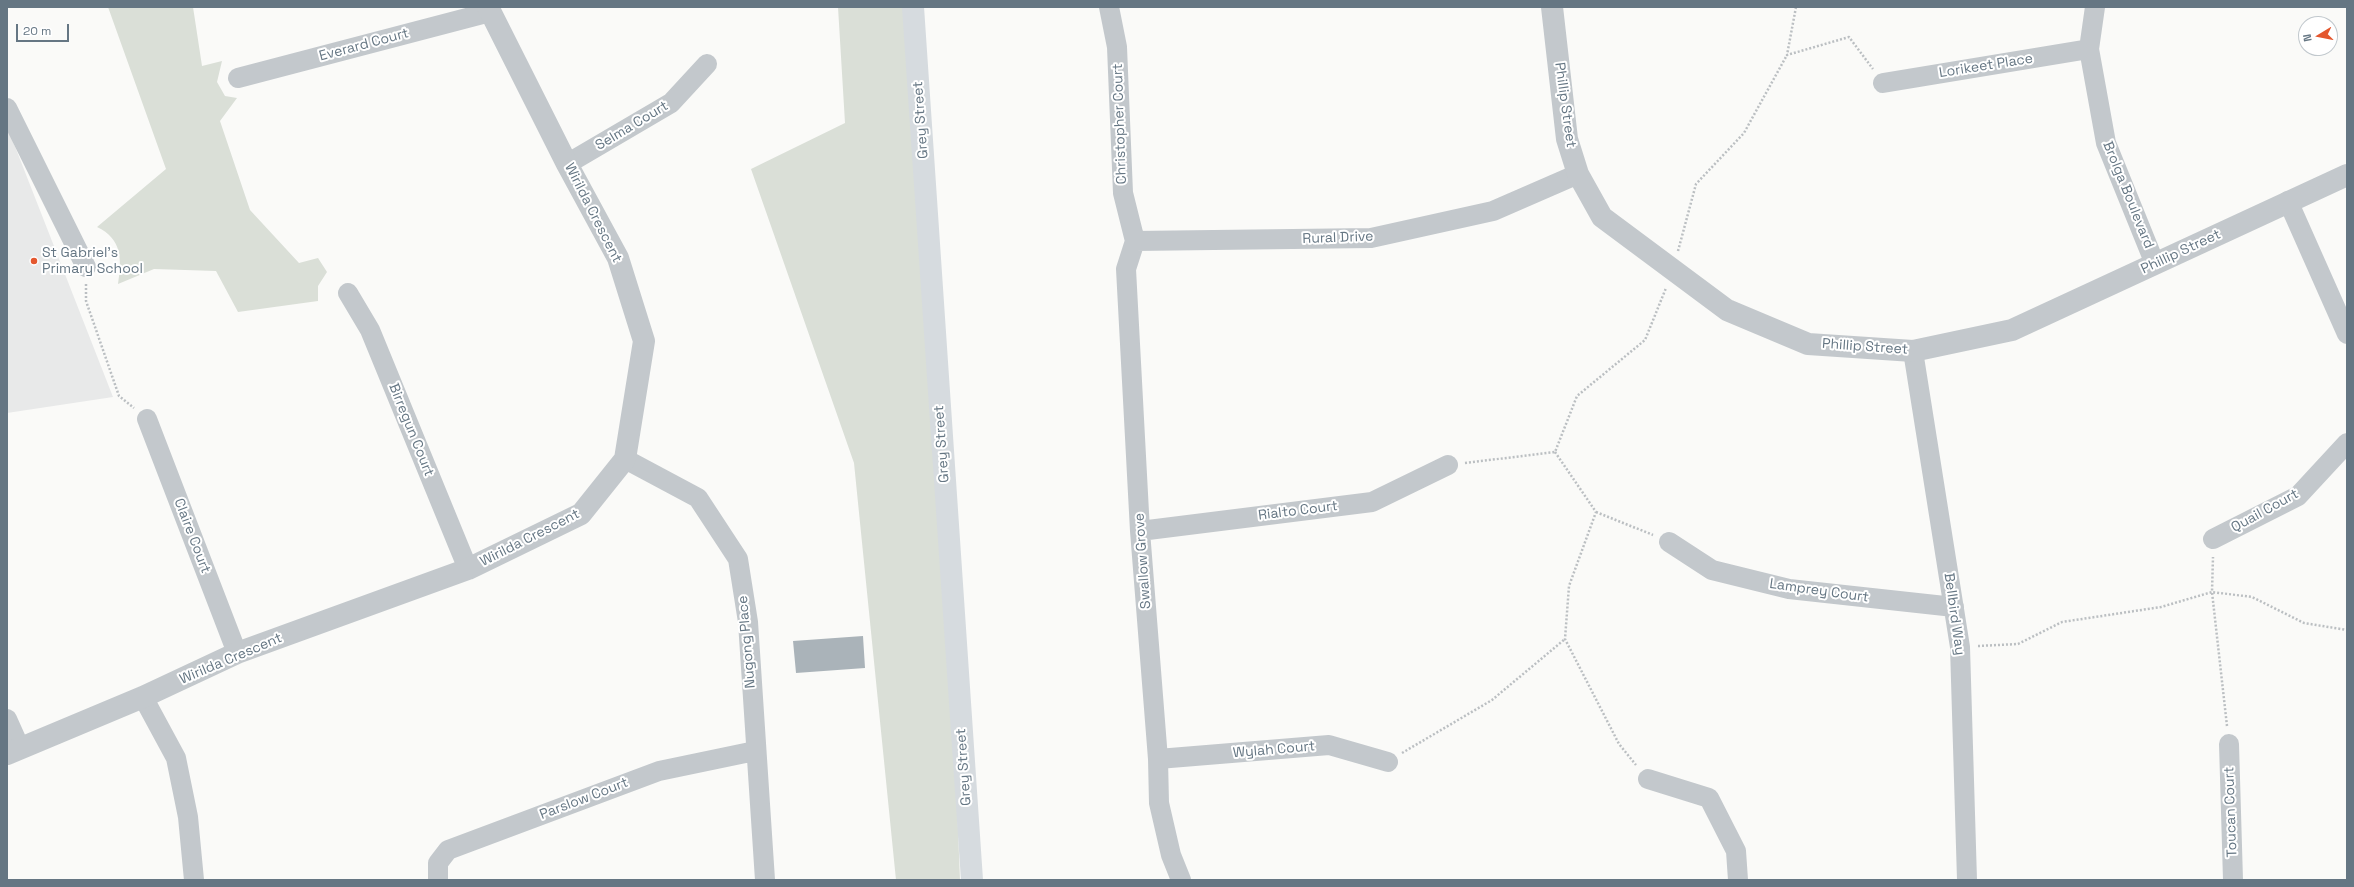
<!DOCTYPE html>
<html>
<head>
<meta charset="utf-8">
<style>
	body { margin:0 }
	#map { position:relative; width:2354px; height:887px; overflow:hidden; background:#fafaf8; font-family:"Space Grotesk",sans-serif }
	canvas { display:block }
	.frame { position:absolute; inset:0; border:8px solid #657683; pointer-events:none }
	.north { position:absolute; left:2298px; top:16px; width:40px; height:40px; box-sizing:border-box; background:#fff; border:1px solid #c1c8cd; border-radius:50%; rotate:260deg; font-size:11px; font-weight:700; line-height:16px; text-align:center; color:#657683 }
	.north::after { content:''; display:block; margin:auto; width:14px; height:18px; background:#e4572e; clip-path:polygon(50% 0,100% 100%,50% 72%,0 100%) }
	.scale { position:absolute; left:16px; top:24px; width:53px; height:18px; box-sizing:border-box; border:2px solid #657683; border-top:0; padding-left:5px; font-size:12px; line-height:14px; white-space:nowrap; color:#657683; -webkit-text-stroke:3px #fff; paint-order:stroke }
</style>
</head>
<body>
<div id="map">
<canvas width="2354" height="887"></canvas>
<div class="frame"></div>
<div class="north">N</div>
<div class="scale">20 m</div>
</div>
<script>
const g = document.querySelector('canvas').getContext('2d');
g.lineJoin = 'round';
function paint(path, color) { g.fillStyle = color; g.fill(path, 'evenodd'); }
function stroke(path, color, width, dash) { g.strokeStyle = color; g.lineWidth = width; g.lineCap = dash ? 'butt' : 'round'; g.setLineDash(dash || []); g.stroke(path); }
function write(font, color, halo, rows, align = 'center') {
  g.font = font + ' "Space Grotesk",sans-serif'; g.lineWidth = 4; g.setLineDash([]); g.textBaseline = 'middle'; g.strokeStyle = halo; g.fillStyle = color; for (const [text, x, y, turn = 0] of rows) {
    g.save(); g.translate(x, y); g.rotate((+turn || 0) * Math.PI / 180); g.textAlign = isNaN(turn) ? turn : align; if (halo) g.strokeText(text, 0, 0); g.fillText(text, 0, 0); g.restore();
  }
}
const built = new Path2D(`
	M 7,126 L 113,397 L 7,413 Z`);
const green = new Path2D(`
	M 108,7 L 193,7 L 202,66 L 222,61 L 217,82 L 225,96 L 237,98 L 220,121 L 250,210 L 299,263 L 318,258 L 327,272 L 318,286 L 318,301 L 238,312 L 216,271 L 154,269 L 118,284 C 122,259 122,239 97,227 L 166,169 Z
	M 838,7 L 906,7 L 954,729 L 960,880 L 896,880 L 854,463 L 751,169 L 845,123 Z`);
const building = new Path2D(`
	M 863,636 L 865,668 L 796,673 L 793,641 Z`);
const path = new Path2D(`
	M 1796,7 L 1787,55 L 1849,37 L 1873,69
	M 1678,251 L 1696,184 L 1744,133 L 1787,55
	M 86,284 L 86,301 L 119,396 L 134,408
	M 1555,452 L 1596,512 L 1569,586 L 1565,639 L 1619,744 L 1636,765
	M 1465,463 L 1555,452 L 1577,396 L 1645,340 L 1666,288
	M 1596,512 L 1653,535
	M 1978,646 L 2018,644 L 2062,622 L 2161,607 L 2212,592 L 2213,557
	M 2227,726 L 2212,592 L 2252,597 L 2304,623 L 2347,630
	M 1402,753 L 1492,700 L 1565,639`);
const minor = new Path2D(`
	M 1109,7 L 1117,47 L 1123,193 L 1135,241
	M 2095,7 L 2089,49 L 2106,143 L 2155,264
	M 238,78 L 490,12
	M 1883,83 L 2089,49
	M 7,108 L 86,267
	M 567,164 L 671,103 L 707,64
	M 2288,201 L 2347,334
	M 1135,241 L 1126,269 L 1140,531 L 1158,759 L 1159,803 L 1171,855 L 1181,880
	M 1135,241 L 1371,238 L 1493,211 L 1578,174
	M 348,293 L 370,330 L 468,569
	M 1913,351 L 1960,647 L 1967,880
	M 147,419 L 237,653
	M 625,459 L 698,498 L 738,559 L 748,622 L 765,880
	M 1140,531 L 1372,502 L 1448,465
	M 2213,539 L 2298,496 L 2347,443
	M 1669,542 L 1712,570 L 1789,589 L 1954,607
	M 143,697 L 176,758 L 188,817 L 194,880
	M 7,719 L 20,748
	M 2229,744 L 2233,880
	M 1158,759 L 1329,745 L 1388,762
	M 1648,779 L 1709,798 L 1736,851 L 1738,880
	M 438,880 L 438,863 L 448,850 L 659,771 L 755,751`);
const tertiary = new Path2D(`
	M 1552,7 L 1567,139 L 1578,174 L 1602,217 L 1727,310 L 1808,344 L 1913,351 L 2012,330 L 2347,175
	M 7,754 L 143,697 L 237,653 L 468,569 L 581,514 L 625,459 L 644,341 L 618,258 L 567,164 L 488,7`);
const secondary = new Path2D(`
	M 913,7 L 972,880`);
const markers = [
	[34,261,4,"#e4572e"]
];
const streetNames = [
	["Everard Court",364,45,-15],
	["Lorikeet Place",1986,66,-9],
	["Phillip Street",1565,105,82],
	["Grey Street",921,120,-94],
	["Christopher Court",1120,124,-92],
	["Selma Court",632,126,-31],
	["Brolga Boulevard",2128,195,68],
	["Wirilda Crescent",593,213,63],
	["Rural Drive",1338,238,-2],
	["Phillip Street",2181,252,-25],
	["Phillip Street",1865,347,4],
	["Birregun Court",411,430,68],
	["Grey Street",942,444,-94],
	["Rialto Court",1298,511,-7],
	["Quail Court",2265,511,-29],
	["Claire Court",192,536,69],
	["Wirilda Crescent",530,538,-27],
	["Swallow Grove",1143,561,-94],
	["Lamprey Court",1819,591,8],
	["Bellbird Way",1954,614,82],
	["Nugong Place",747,642,-95],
	["Wirilda Crescent",231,659,-23],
	["Wylah Court",1274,750,-5],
	["Grey Street",964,767,-94],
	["Parslow Court",584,799,-21],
	["Toucan Court",2231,812,-92]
];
const poiNames = [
	["St Gabriel's",42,253],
	["Primary School",42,269]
];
paint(built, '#e8e9e9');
paint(green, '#dadfd7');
paint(building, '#aab3b9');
stroke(path, '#bbbfc2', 2.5, [2, 2]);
stroke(minor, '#c3c8cc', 20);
stroke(tertiary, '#c3c8cc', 22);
stroke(secondary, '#d6dbdf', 22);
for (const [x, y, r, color] of markers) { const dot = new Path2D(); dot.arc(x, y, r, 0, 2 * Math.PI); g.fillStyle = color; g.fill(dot); stroke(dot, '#fff', 1.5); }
write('14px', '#657683', '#fff', streetNames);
write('14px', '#657683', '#fff', poiNames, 'left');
</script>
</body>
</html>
